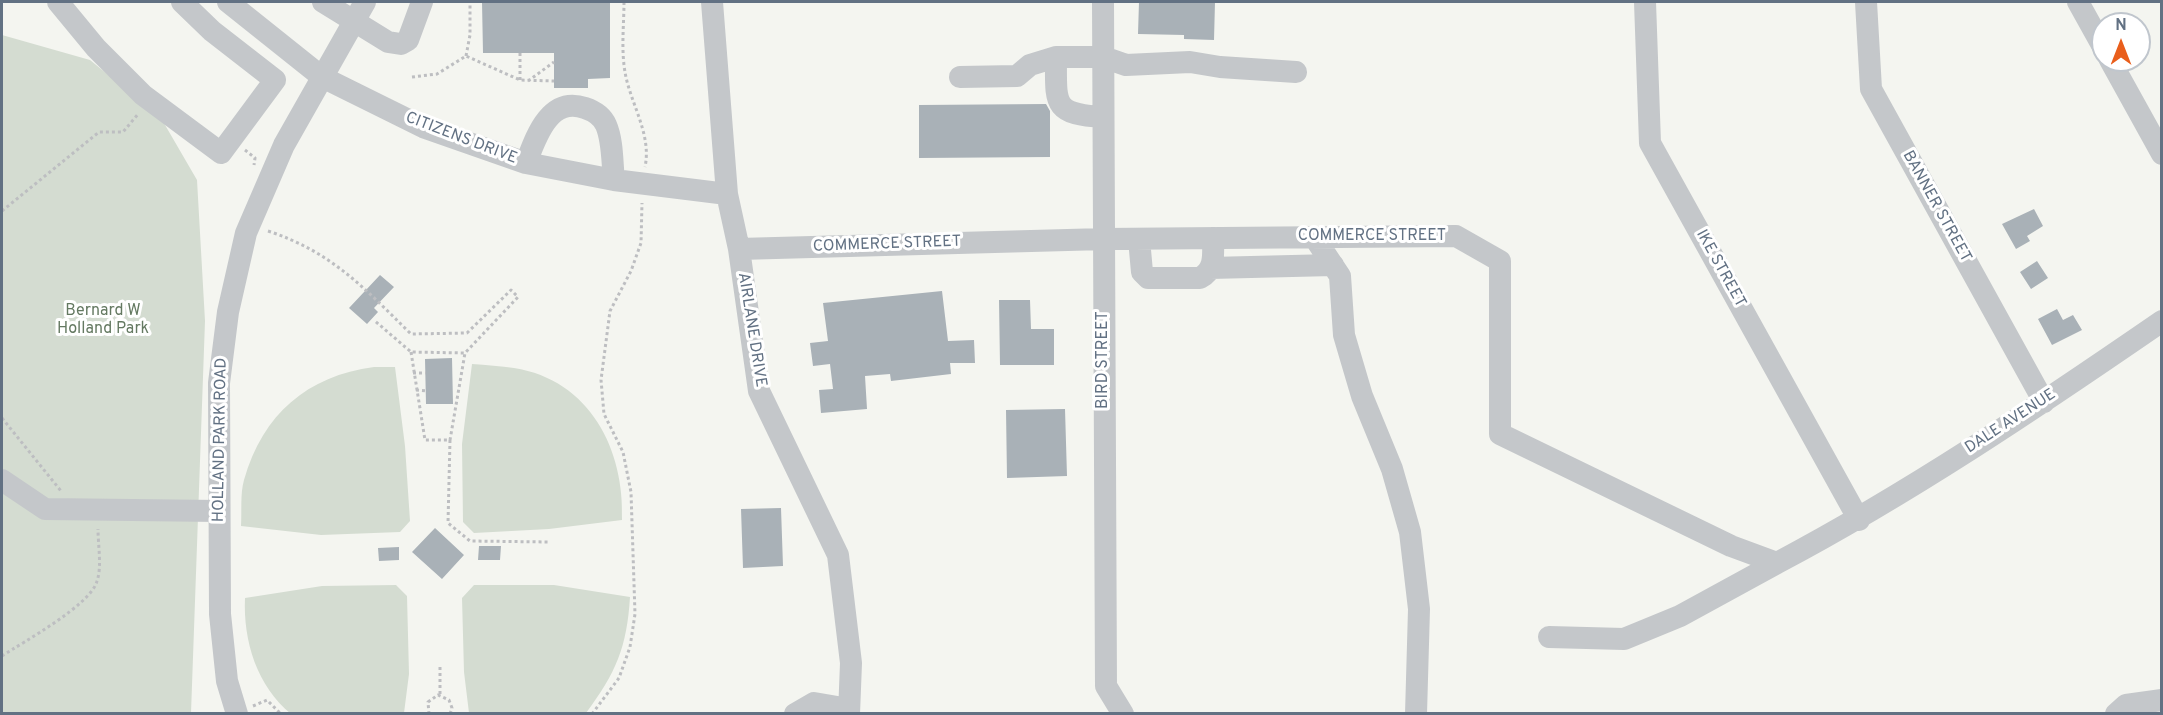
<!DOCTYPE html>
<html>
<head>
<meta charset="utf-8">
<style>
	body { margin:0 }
	#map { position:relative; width:2163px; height:715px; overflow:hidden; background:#f4f5f0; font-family:Overpass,sans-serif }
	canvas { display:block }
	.frame { position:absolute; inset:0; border:3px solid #627183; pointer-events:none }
	.north { position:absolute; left:2091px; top:12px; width:60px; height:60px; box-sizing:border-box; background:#fff; border:2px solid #c0c6cd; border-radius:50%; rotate:0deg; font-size:16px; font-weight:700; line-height:24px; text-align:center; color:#627183 }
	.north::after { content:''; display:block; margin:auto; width:21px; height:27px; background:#e95e1b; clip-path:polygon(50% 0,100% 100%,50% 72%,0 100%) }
</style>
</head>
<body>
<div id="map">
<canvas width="2163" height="715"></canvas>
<div class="frame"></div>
<div class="north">N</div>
</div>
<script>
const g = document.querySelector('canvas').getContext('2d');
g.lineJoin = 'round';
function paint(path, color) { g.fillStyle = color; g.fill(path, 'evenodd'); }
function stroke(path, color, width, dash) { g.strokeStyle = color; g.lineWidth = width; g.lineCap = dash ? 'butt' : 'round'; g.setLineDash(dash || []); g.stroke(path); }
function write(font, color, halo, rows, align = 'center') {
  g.font = font + ' Overpass,sans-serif'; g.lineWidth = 6; g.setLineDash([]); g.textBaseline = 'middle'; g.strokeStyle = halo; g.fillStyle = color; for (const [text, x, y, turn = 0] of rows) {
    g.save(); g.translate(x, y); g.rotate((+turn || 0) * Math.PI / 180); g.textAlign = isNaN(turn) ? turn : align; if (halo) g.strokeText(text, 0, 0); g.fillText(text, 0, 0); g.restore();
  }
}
const green = new Path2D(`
	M 2,35 L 90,60 L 161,118 L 197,180 L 205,321 L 191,713 L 2,713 Z
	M 472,364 C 486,365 501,366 514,368 C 590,380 625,450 622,520 L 549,529 L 474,533 L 463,522 L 462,444 Z
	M 374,367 L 395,367 L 405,446 L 410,521 L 400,532 L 321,535 L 241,526 C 242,511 240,494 244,480 C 263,414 307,376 374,367 Z
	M 396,585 L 407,596 L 409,674 L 404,713 L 291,714 C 257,686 243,641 245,598 L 322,586 Z
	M 474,585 L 554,585 L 630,597 C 627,647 616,673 586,713 L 469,713 L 464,672 L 462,598 Z`);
const building = new Path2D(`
	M 482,2 L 610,2 L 610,78 L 588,79 L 588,88 L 554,88 L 554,53 L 483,53 Z
	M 1139,2 L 1215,2 L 1214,40 L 1184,39 L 1184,35 L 1138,34 Z
	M 1046,104 L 1050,111 L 1050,157 L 919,158 L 919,105 Z
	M 2034,209 L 2043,226 L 2027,236 L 2030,241 L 2016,249 L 2002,224 Z
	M 2037,261 L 2048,278 L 2031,289 L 2020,272 Z
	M 380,275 L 394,287 L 374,308 L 378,312 L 367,324 L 349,308 Z
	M 942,291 L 948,341 L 974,340 L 975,363 L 950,363 L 951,374 L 891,381 L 890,374 L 865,376 L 867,409 L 821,413 L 819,390 L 833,389 L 830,364 L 813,366 L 810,343 L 828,341 L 823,303 Z
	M 999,300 L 1030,300 L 1031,329 L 1054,329 L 1054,365 L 1000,365 Z
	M 2057,309 L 2063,320 L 2073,315 L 2082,330 L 2052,345 L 2038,319 Z
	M 452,358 L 453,404 L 426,404 L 425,359 Z
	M 1065,409 L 1067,476 L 1007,478 L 1006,410 Z
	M 781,508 L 783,566 L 743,568 L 741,509 Z
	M 435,528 L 464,555 L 442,579 L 412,552 Z
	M 479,546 L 501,546 L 500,560 L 478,560 Z
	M 399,547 L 399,560 L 379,561 L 378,548 Z`);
const path = new Path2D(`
	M 624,2 C 624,24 621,49 625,72 C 630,103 652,134 645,167
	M 520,53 L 520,80
	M 466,56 L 470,35 L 470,2
	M 412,77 L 437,74 L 466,56 L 520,80 L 554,81
	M 528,81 L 554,62
	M 245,150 L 255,158 L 254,165
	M 2,211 L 99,132 L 123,132 L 139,113
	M 268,231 C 332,252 364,288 411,334 L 467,333 L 511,290 L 518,297 L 465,353 L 411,352 L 375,321
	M 411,352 L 425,440 L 450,440 L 465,353
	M 413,373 L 426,373
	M 416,390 L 427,391
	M 2,418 L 61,491
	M 450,440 L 448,523 L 470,541 L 549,542
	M 2,656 C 23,642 91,605 97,581 C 102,567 98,545 98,529
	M 440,667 L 440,695
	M 253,706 L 267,700 L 281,714
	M 429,714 L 428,702 L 438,695 L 449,700 L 452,708 L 450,714
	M 592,714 L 619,678 L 630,647 L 635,614 L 631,492 L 623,452 L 604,414 L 601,380 L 610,311 L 631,271 L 641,243 L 642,203`);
const minor = new Path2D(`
	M 58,2 L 96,48 L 143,95 L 221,153 L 275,80 L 212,31 L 182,2
	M 228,2 L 322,77 L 423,127 L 526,163 L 614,180 L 727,194
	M 323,2 L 388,42 L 401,44 L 408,40 L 422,2
	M 712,2 L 727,194 L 739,249 L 759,391 L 838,555 L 851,663 L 849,714
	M 1103,2 L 1106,686 L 1123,714
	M 1645,2 L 1650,143 L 1859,520
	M 1866,2 L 1871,89 L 2044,402
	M 2078,2 L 2103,47
	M 1056,57 C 1056,104 1052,114 1103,117
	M 2110,60 L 2162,154
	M 960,77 L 1017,76 L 1030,65 L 1056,57 L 1103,57 L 1126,65 L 1190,62 L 1220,67 L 1296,72
	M 526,163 C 536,137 549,96 585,108 C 594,111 602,116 606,125 C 613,141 612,163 614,180
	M 1314,237 L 1340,276 L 1344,335 L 1362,396 L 1392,469 L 1410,532 L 1419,609 L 1416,714
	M 1139,239 L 1142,272 L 1148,278 L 1200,278 C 1216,269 1213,254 1213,238
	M 739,249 L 1104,239 L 1456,236 L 1500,261 L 1500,434 L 1731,546 L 1777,563 C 1911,492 2037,407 2162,321
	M 1210,268 L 1333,265
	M 2,480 L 45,509 L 219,511
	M 1549,637 L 1624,639 L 1680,616 L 1777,563
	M 237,714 L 227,681 L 220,614 L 219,383 L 228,312 L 246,233 L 284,145 L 365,2
	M 795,714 L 814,703 L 849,709
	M 2116,714 L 2126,705 L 2162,700`);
const streetNames = [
	["CITIZENS DRIVE",461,139,21],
	["BANNER STREET",1936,207,61],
	["COMMERCE STREET",1372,237],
	["COMMERCE STREET",887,245,-2],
	["IKE STREET",1720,269,61],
	["AIRLANE DRIVE",751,330,81],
	["BIRD STREET",1104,360,-90],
	["DALE AVENUE",2011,422,-33],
	["HOLLAND PARK ROAD",221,440,-89]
];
const parkNames = [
	["Bernard W",103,312],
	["Holland Park",103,330]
];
paint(green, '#d4dcd1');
paint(building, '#a9b1b7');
stroke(path, '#bdbec1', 3, [3, 3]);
stroke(minor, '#c4c7ca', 22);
write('16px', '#627183', '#fff', streetNames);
write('16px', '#647961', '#fff', parkNames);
</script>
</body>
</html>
